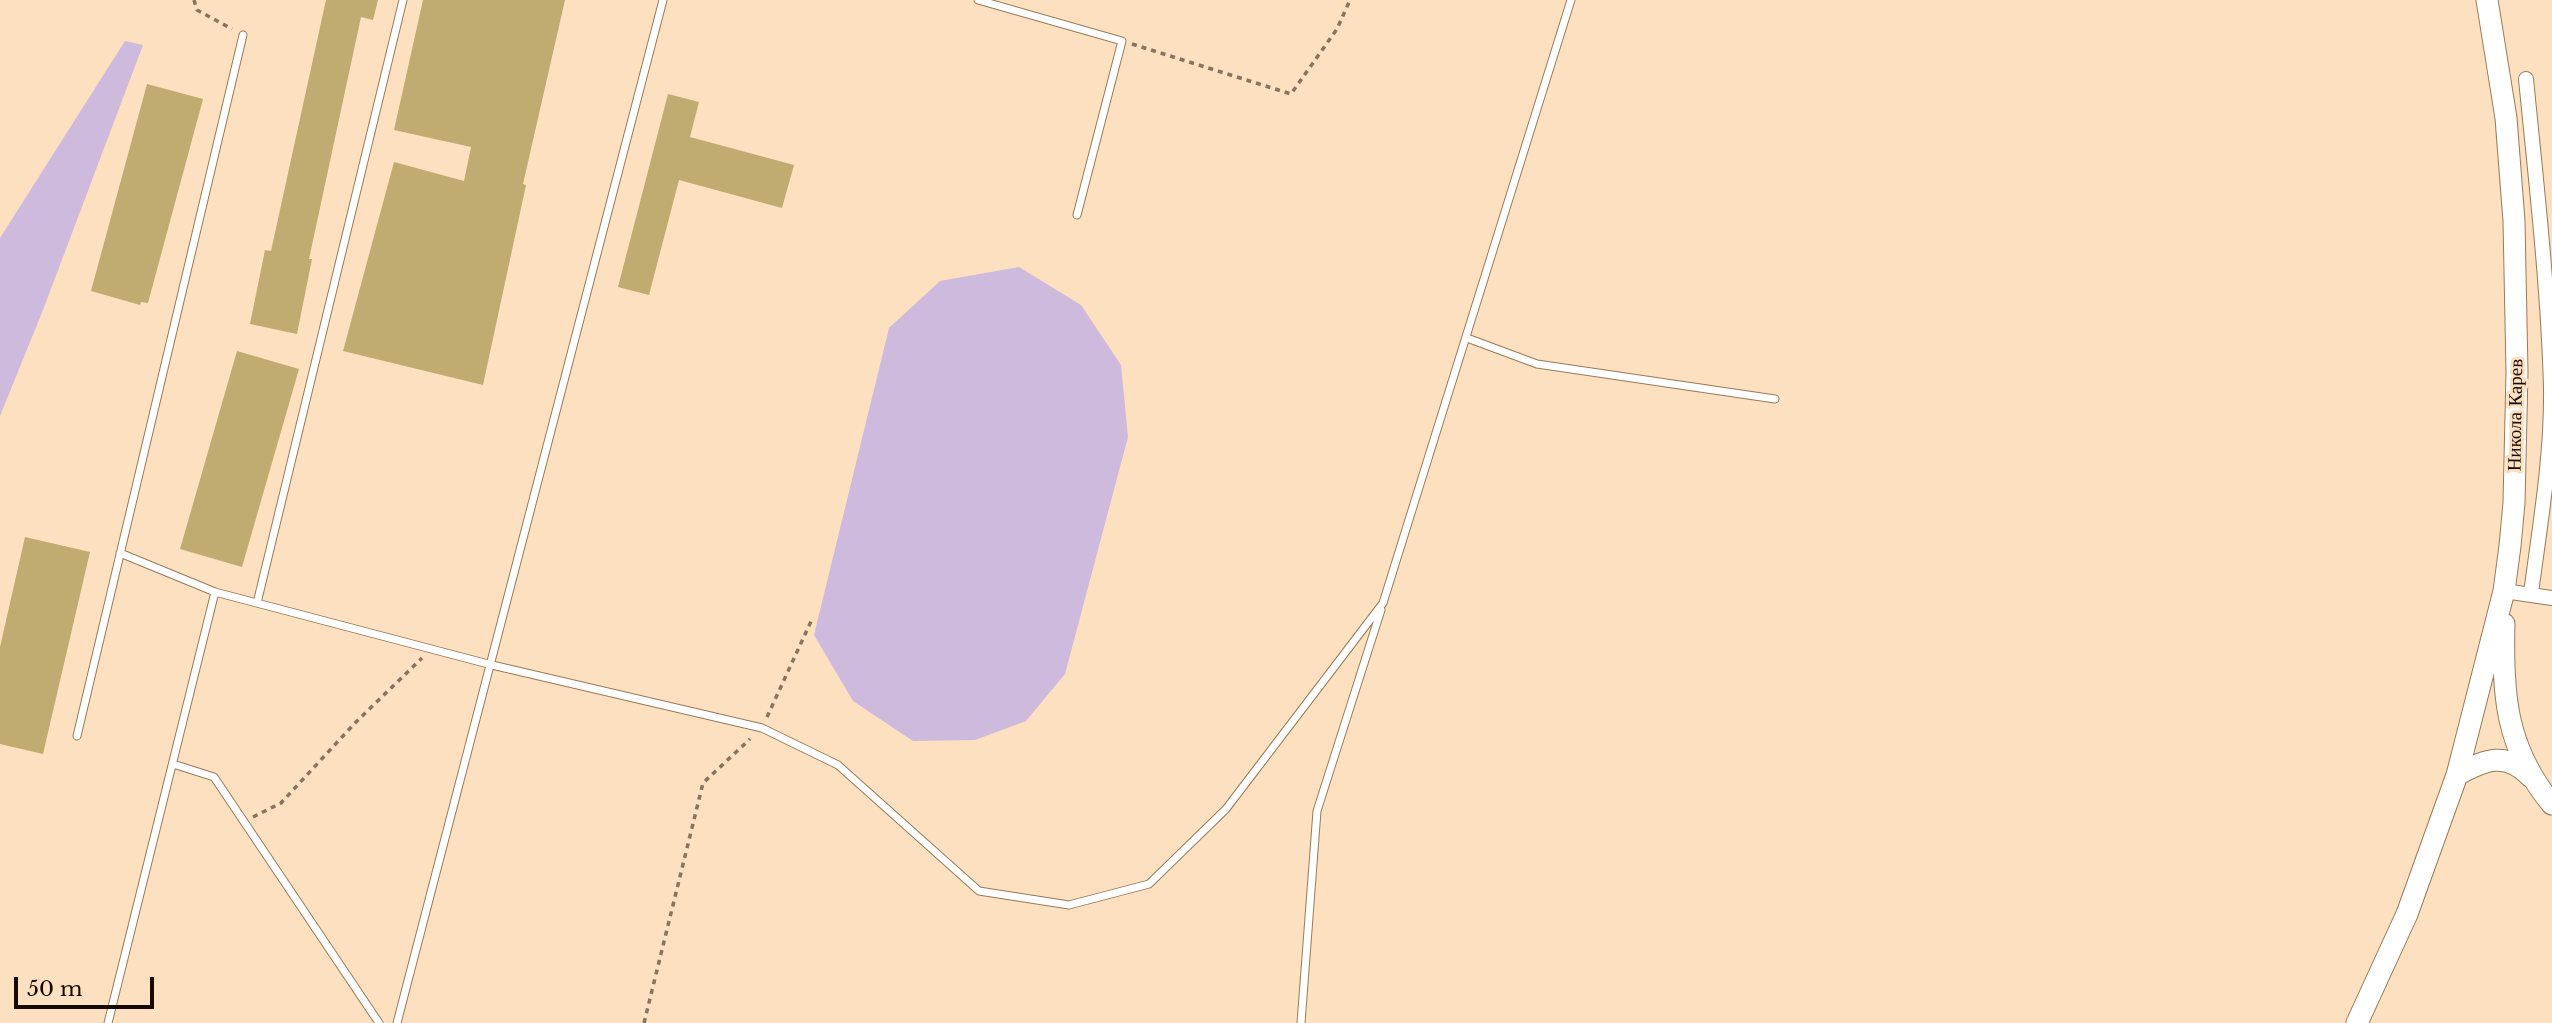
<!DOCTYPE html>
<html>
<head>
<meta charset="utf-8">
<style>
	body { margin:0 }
	#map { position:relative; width:2552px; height:1023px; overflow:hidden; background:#fce0c0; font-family:"Libre Baskerville",serif }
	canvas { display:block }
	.scale { position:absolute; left:14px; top:977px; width:140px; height:32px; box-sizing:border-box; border:4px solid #160a00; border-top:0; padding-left:9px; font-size:21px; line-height:24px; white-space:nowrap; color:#160a00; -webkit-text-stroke:5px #fce0c0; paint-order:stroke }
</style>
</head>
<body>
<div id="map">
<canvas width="2552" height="1023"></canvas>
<div class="scale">50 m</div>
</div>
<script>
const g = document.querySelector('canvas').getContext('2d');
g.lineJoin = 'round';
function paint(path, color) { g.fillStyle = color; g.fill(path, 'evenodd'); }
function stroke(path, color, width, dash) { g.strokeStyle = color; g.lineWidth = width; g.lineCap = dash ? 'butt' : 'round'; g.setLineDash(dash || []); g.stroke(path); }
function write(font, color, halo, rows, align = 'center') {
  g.font = font + ' "Libre Baskerville",serif'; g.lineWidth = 6; g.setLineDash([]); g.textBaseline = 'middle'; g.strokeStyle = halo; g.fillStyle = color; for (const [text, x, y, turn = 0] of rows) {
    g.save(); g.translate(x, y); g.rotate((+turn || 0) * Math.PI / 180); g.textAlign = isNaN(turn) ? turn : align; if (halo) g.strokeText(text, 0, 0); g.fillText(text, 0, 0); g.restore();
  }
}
const green = new Path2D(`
	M 125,41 L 143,45 L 43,310 L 0,416 L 0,238 Z
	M 1019,267 L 1081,305 L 1121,365 L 1128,437 L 1065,674 L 1026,721 L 975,740 L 913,741 L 853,701 L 814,635 L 889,328 L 940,281 Z`);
const building = new Path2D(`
	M 326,0 L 378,0 L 373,20 L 361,17 L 309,259 L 312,259 L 297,334 L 250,324 L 265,250 L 271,251 Z
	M 423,0 L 565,0 L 523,184 L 526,185 L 483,385 L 343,351 L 394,162 L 464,181 L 471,147 L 394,130 Z
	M 147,84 L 203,99 L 148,303 L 141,302 L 140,305 L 91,291 Z
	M 668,94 L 699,102 L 690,137 L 794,165 L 782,208 L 679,180 L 649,295 L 618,287 Z
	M 237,351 L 299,369 L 242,567 L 180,549 Z
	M 25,537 L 90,552 L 43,754 L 0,744 L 0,647 Z`);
const path = new Path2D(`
	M 194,0 L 197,10 L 232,29
	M 1132,44 L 1291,94 L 1337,29 L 1350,0
	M 767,717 L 813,617
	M 253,817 L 281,803 L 355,723 L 422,658
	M 644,1023 L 703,783 L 750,739`);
const lane = new Path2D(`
	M 978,0 L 1122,41 L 1077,215
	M 1467,338 L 1537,364 L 1775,399
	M 120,553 L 215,592 L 492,665 L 762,728 L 838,765 L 979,891 L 1069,905 L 1149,884 L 1226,809 L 1383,603 L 1571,0
	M 257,603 L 403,0
	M 77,736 L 243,35
	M 173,764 L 214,777 L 379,1023
	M 108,1023 L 215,592
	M 397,1023 L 663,0
	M 1301,1023 L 1317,811 L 1381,610`);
const street = new Path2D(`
	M 2526,79 C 2536,181 2548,284 2551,387 C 2552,456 2540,525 2531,593
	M 2504,591 L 2552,598`);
const secondary = new Path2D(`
	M 2504,624 C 2502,694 2506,749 2552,804
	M 2457,775 C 2485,759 2507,751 2531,777
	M 2357,1023 L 2407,914 L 2457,775 L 2504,591 L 2510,546 L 2514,503 L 2517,372 L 2514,221 L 2506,118 L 2487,0`);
const streetNames = [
	["Никола Карев",2516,415,-89]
];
paint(green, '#cdbadd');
paint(building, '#c0ab70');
stroke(lane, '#9a7a55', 9);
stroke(street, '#9a7a55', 16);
stroke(secondary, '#9a7a55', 23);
stroke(path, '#87735e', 3.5, [5, 5]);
stroke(lane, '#fff', 7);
stroke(street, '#fff', 14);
stroke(secondary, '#fff', 21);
write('19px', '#160a00', '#fce0c0', streetNames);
</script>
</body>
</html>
